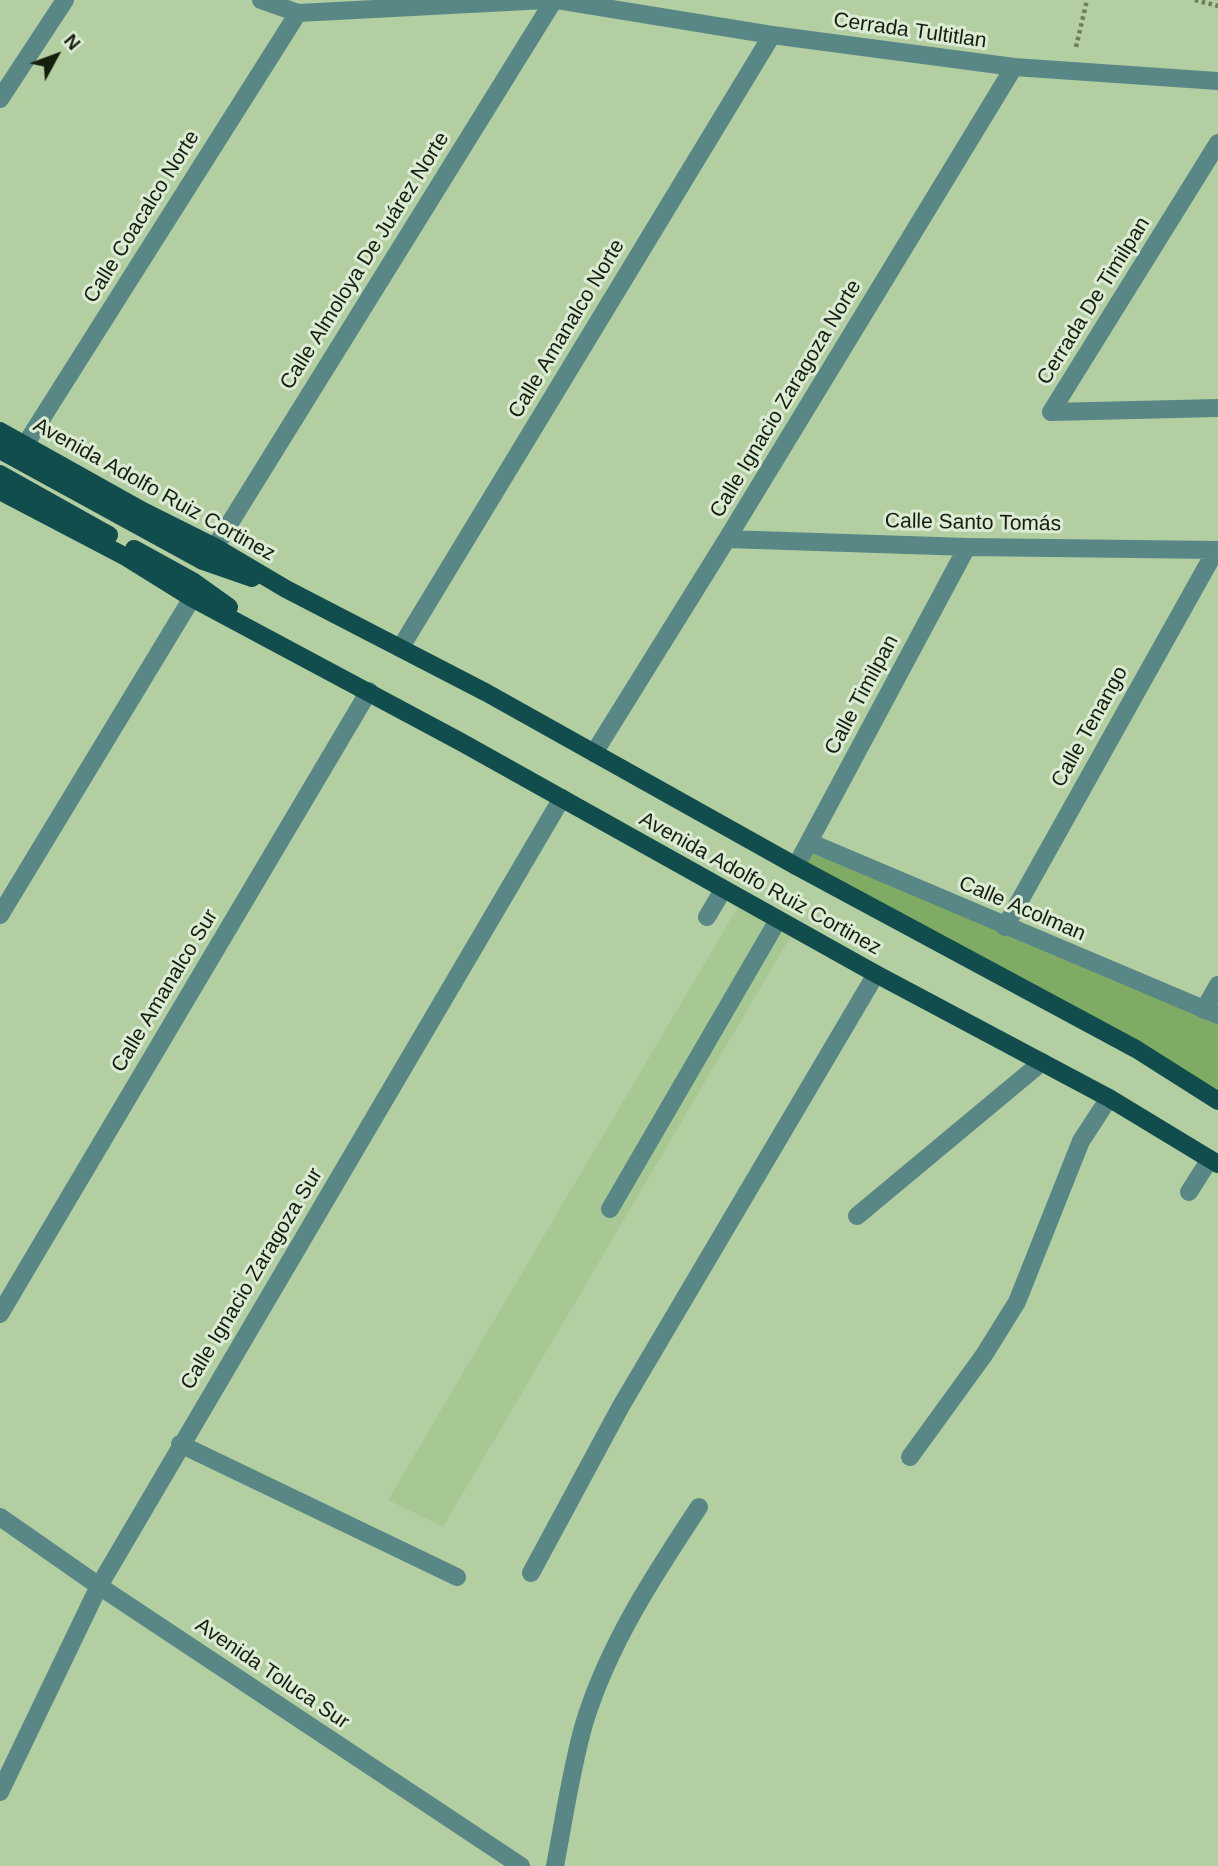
<!DOCTYPE html>
<html>
<head>
<meta charset="utf-8">
<style>
	body { margin:0 }
	#map { position:relative; width:1218px; height:1866px; overflow:hidden; background:#b3cfa2; font-family:Arial,sans-serif }
	canvas { display:block }
	.north { position:absolute; left:21px; top:21px; width:70px; height:70px; -webkit-text-stroke:5px #dcebd4; paint-order:stroke; rotate:49deg; font-size:19px; font-weight:700; line-height:28px; text-align:center; color:#151f0e }
	.north::after { content:''; display:block; margin:auto; width:24px; height:32px; background:#151f0e; clip-path:polygon(50% 0,100% 100%,50% 72%,0 100%) }
</style>
</head>
<body>
<div id="map">
<canvas width="1218" height="1866"></canvas>
<div class="north">N</div>
</div>
<script>
const g = document.querySelector('canvas').getContext('2d');
g.lineJoin = 'round';
function paint(path, color) { g.fillStyle = color; g.fill(path, 'evenodd'); }
function stroke(path, color, width, dash) { g.strokeStyle = color; g.lineWidth = width; g.lineCap = dash ? 'butt' : 'round'; g.setLineDash(dash || []); g.stroke(path); }
function write(font, color, halo, rows, align = 'center') {
  g.font = font + ' Arial,sans-serif'; g.lineWidth = 6; g.setLineDash([]); g.textBaseline = 'middle'; g.strokeStyle = halo; g.fillStyle = color; for (const [text, x, y, turn = 0] of rows) {
    g.save(); g.translate(x, y); g.rotate((+turn || 0) * Math.PI / 180); g.textAlign = isNaN(turn) ? turn : align; if (halo) g.strokeText(text, 0, 0); g.fillText(text, 0, 0); g.restore();
  }
}
const built = new Path2D(`
	M 742,900 L 795,929 L 443,1527 L 388,1500 Z`);
const green = new Path2D(`
	M 809,842 L 1218,1015 L 1218,1101 L 796,866 Z`);
const path = new Path2D(`
	M 1195,0 L 1218,6
	M 1076,47 L 1087,0`);
const minor = new Path2D(`
	M 261,0 L 298,13 L 546,0
	M 557,0 L 772,35 L 1014,67 L 1218,81
	M 0,99 L 65,0
	M 1051,412 L 1218,143
	M 1051,412 L 1218,408
	M 25,445 L 298,13
	M 727,539 L 967,547 L 1218,550
	M 215,547 L 554,0
	M 401,647 L 772,35
	M 594,753 L 727,539 L 1014,67
	M 809,842 L 1218,1015
	M 796,866 L 967,547
	M 0,915 L 192,598
	M 707,917 L 723,890
	M 1005,927 L 1216,550
	M 1204,1010 L 1218,985
	M 1189,1192 L 1210,1159
	M 610,1209 L 778,920
	M 857,1216 L 1042,1062
	M 0,1314 L 369,691
	M 180,1444 L 457,1577
	M 910,1457 L 984,1355 L 1017,1302 L 1081,1141 L 1109,1098
	M 0,1517 L 99,1586 L 521,1866
	M 531,1573 L 621,1406 L 876,974
	M 0,1792 L 99,1586 L 562,798
	M 555,1866 C 564,1819 571,1770 584,1724 C 608,1645 654,1575 699,1507`);
const major = new Path2D(`
	M 0,431 L 143,511 L 215,547 L 286,589 L 487,693 L 796,866 L 1136,1049 L 1218,1101
	M 0,450 L 203,561 L 252,578
	M 0,474 L 109,535
	M 0,491 L 126,557 L 192,598 L 461,742 L 876,974 L 1109,1098 L 1218,1164
	M 134,549 L 194,582 L 229,607`);
const streetNames = [
	["Cerrada Tultitlan",910,31,8],
	["Calle Coacalco Norte",142,217,-58],
	["Calle Almoloya De Juárez Norte",365,261,-58],
	["Cerrada De Timilpan",1094,301,-58],
	["Calle Amanalco Norte",567,329,-59],
	["Calle Ignacio Zaragoza Norte",786,399,-59],
	["Avenida Adolfo Ruiz Cortinez",154,490,29],
	["Calle Santo Tomás",973,523,1],
	["Calle Timilpan",862,695,-62],
	["Calle Tenango",1090,727,-61],
	["Avenida Adolfo Ruiz Cortinez",760,884,29],
	["Calle Acolman",1022,909,23],
	["Calle Amanalco Sur",165,991,-59],
	["Calle Ignacio Zaragoza Sur",252,1279,-59],
	["Avenida Toluca Sur",272,1674,34]
];
paint(built, '#a7c793');
paint(green, '#80ab64');
stroke(path, '#6b7f5f', 4.5, [3.5, 3.5]);
stroke(minor, '#588786', 18);
stroke(major, '#114d4c', 18);
write('21px', '#151f0e', '#dcebd4', streetNames);
</script>
</body>
</html>
